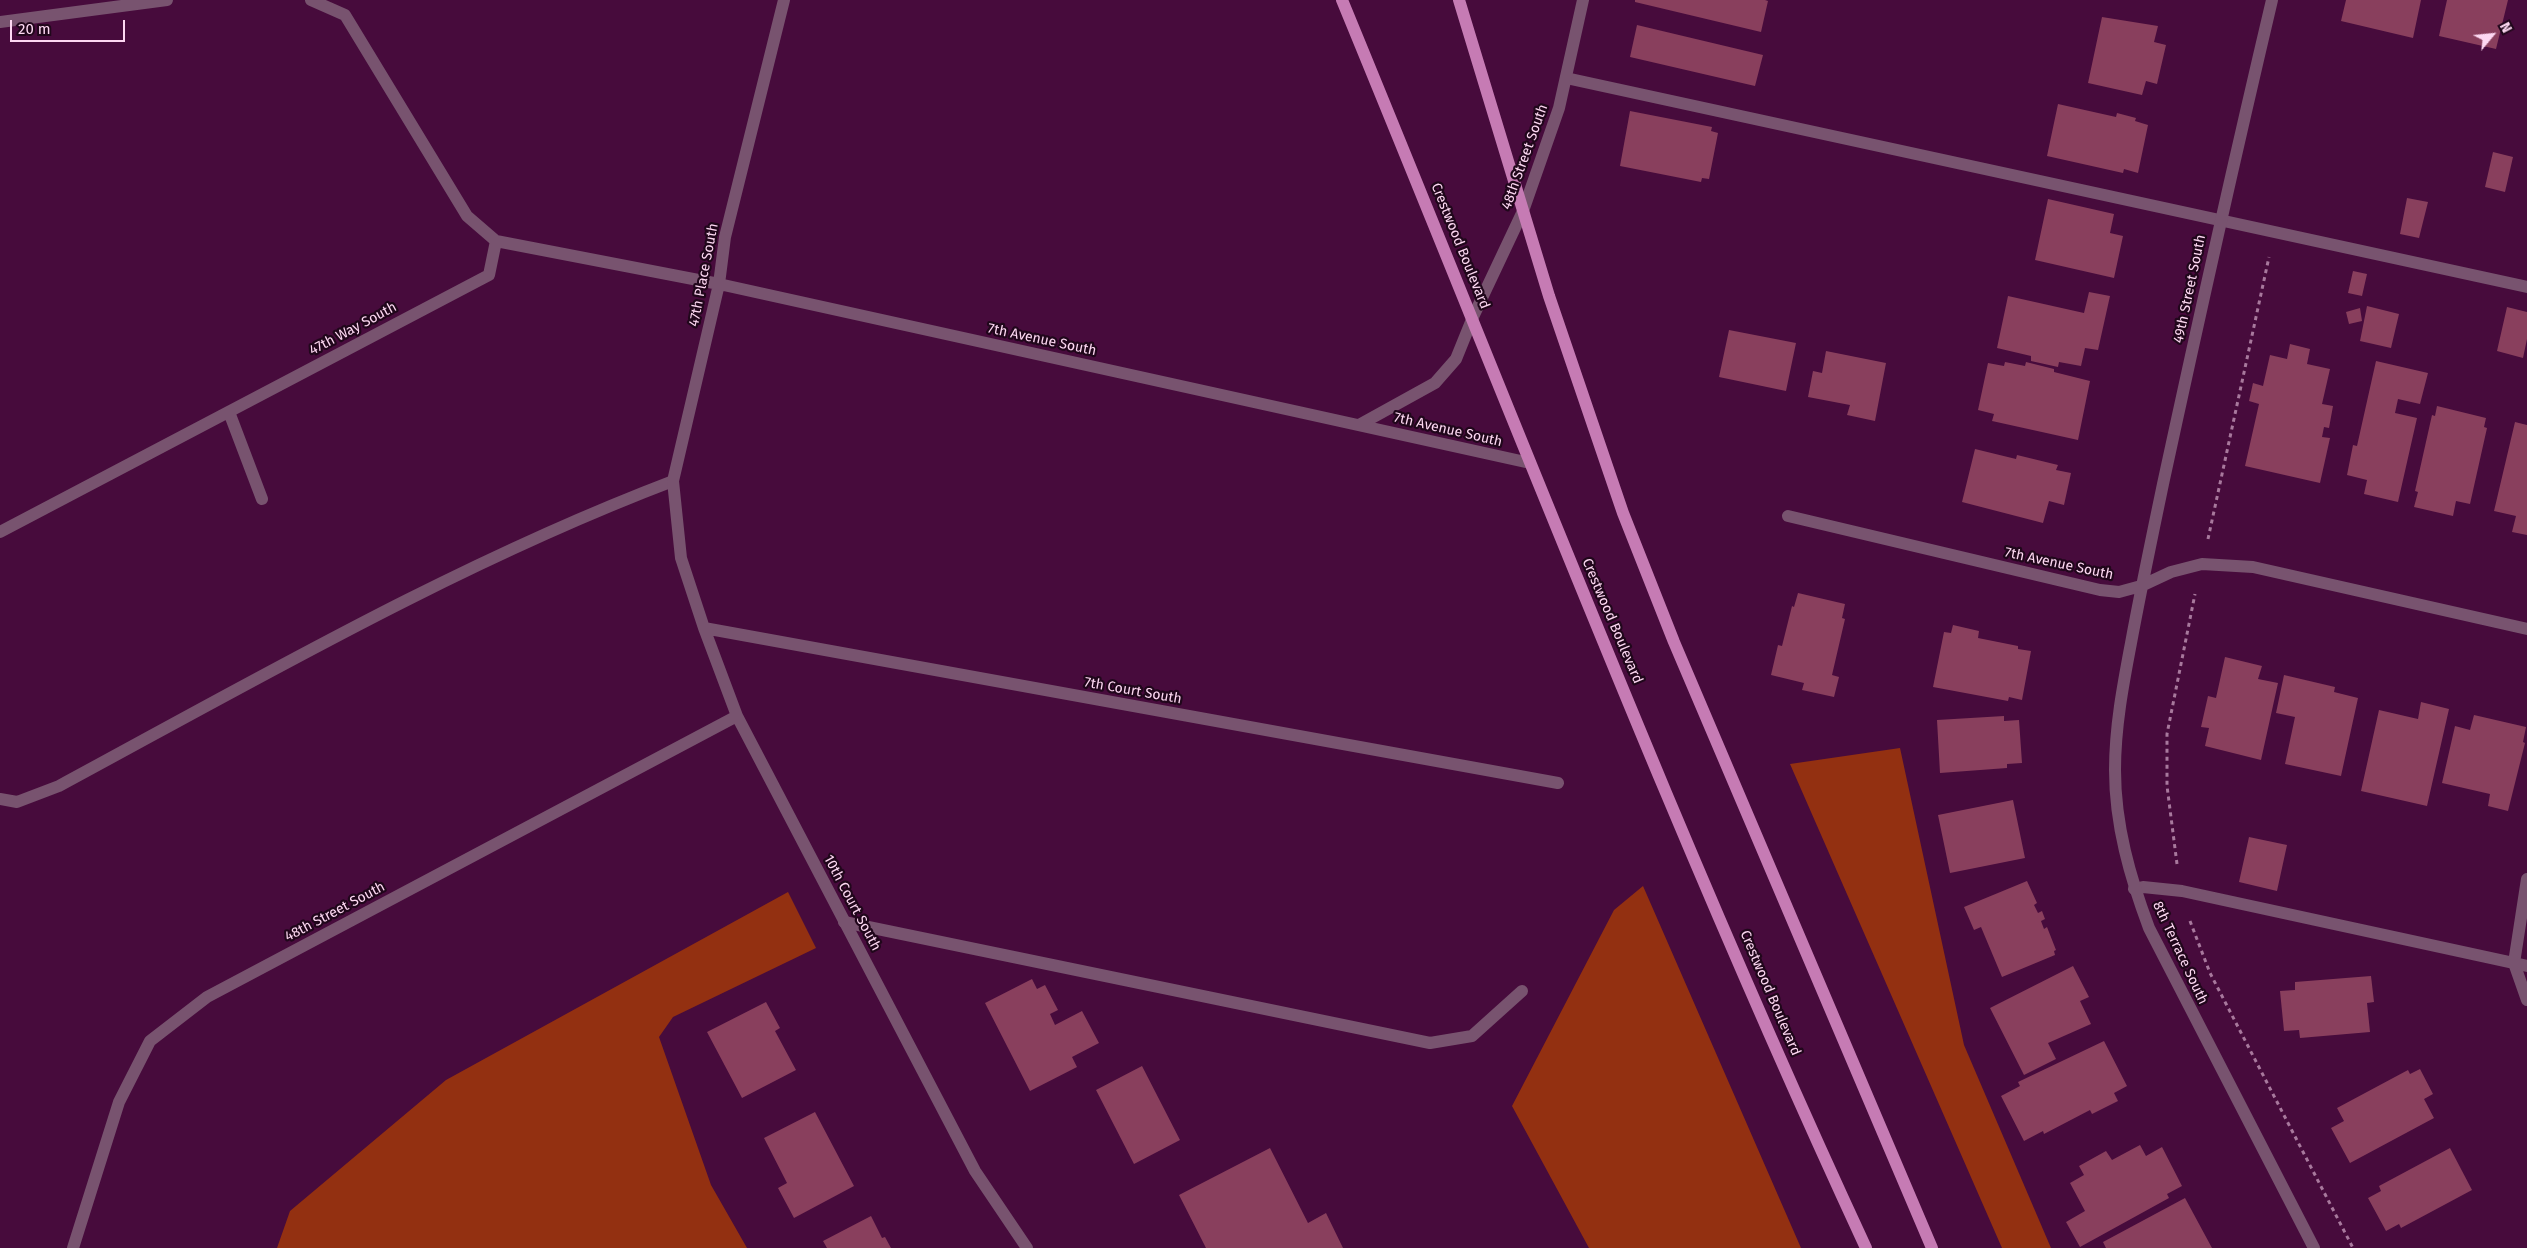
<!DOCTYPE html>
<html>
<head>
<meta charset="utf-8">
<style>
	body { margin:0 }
	#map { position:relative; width:2527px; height:1248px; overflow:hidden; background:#470b3c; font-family:"Fira Sans",sans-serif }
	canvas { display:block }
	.north { position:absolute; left:2467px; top:10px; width:50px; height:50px; -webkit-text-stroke:4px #20071b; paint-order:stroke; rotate:62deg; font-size:14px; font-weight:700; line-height:20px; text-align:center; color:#fdd8f2 }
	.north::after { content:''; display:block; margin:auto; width:18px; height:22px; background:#fdd8f2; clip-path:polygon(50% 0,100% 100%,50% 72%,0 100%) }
	.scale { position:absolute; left:10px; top:20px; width:115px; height:22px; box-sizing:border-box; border:2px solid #fdd8f2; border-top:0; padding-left:6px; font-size:15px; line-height:18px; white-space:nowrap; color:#fdd8f2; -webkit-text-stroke:4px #20071b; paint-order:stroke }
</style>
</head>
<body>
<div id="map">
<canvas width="2527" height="1248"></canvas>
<div class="north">N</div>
<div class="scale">20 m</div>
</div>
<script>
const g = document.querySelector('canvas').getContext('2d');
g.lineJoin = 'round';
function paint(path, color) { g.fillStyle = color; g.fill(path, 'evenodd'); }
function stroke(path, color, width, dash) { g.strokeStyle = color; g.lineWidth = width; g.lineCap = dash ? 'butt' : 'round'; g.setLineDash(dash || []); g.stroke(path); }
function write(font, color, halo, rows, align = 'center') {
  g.font = font + ' "Fira Sans",sans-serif'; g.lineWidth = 4.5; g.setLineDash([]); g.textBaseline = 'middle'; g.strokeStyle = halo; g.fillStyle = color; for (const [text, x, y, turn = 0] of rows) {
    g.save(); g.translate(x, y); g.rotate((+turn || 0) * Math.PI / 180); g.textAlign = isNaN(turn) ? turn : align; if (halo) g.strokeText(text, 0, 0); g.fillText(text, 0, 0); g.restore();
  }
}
const forest = new Path2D(`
	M 1900,748 L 1964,1045 L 2051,1248 L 2002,1248 L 1790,764 Z
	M 1643,886 L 1801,1248 L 1589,1248 L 1512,1106 L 1614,910 Z
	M 788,892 L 816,948 L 673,1017 L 659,1037 L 711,1185 L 747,1248 L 277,1248 L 290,1211 L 446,1080 Z`);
const building = new Path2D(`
	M 1635,0 L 1765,0 L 1768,1 L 1761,32 L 1635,2 Z
	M 2346,0 L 2421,0 L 2413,38 L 2341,21 Z
	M 2447,0 L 2508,0 L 2496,49 L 2439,36 Z
	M 2102,17 L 2158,26 L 2154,42 L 2166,45 L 2157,84 L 2146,81 L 2142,95 L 2088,83 Z
	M 1637,25 L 1763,55 L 1755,86 L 1630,57 Z
	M 2058,104 L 2116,117 L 2117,113 L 2136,118 L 2135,121 L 2148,125 L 2138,173 L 2124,169 L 2123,173 L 2047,156 Z
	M 1630,111 L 1712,127 L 1711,131 L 1718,133 L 1709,179 L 1702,178 L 1701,182 L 1620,166 Z
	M 2493,152 L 2513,157 L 2505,192 L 2485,187 Z
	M 2407,198 L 2428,202 L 2419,238 L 2400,234 Z
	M 2048,199 L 2114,214 L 2110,233 L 2123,236 L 2114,278 L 2035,260 Z
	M 2353,271 L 2367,274 L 2362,296 L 2348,293 Z
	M 2089,292 L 2110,296 L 2098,350 L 2085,348 L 2081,366 L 2059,362 L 2058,367 L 2031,361 L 2031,356 L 1997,348 L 2008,296 L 2084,313 Z
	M 2367,306 L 2399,314 L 2391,348 L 2360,341 Z
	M 2507,307 L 2527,312 L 2527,339 L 2523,358 L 2497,351 Z
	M 2360,308 L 2362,321 L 2349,324 L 2346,312 Z
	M 1729,330 L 1796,343 L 1786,391 L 1719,377 Z
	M 2290,344 L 2310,349 L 2307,364 L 2330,369 L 2322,404 L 2333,406 L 2329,428 L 2324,427 L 2322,437 L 2330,438 L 2320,483 L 2245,466 L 2259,404 L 2249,401 L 2253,383 L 2263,386 L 2270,355 L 2287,359 Z
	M 1826,351 L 1886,363 L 1875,421 L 1847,415 L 1850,405 L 1808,397 L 1813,371 L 1822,373 Z
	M 2376,361 L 2428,373 L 2420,404 L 2398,399 L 2395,413 L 2417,418 L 2398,502 L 2364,494 L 2367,480 L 2347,475 L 2353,445 L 2357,446 Z
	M 2005,362 L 2025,366 L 2026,362 L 2054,369 L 2054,372 L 2090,381 L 2078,440 L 1992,421 L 1994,414 L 1978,410 L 1988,363 L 2004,366 Z
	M 2437,406 L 2486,418 L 2484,427 L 2487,428 L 2470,504 L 2456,501 L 2453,516 L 2414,507 L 2418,492 L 2415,491 L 2432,415 L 2435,416 Z
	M 2515,422 L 2527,425 L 2527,535 L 2512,532 L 2516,516 L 2494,511 Z
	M 1975,449 L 2016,459 L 2017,455 L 2058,465 L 2056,470 L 2071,473 L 2064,505 L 2049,501 L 2043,523 L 1962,502 Z
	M 1798,593 L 1845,604 L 1842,618 L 1845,619 L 1832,675 L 1839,677 L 1834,697 L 1802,690 L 1804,683 L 1771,675 L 1778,645 L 1782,646 L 1792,606 L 1794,607 Z
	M 1953,625 L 1979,631 L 1978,638 L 2018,646 L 2018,649 L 2031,651 L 2022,700 L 2009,697 L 2008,701 L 1933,687 L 1944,632 L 1951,633 Z
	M 2225,657 L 2262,666 L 2258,679 L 2278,683 L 2261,760 L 2205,746 L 2209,728 L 2201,727 L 2208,696 L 2216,698 Z
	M 2284,675 L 2335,687 L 2334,692 L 2358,698 L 2341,776 L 2285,764 L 2295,717 L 2276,713 Z
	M 2421,702 L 2449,709 L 2427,806 L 2361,791 L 2379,710 L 2418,719 Z
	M 2474,715 L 2526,727 L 2523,742 L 2525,743 L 2508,811 L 2488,806 L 2490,794 L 2442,783 L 2455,726 L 2470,730 Z
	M 2004,716 L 2004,721 L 2019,720 L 2022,763 L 2007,764 L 2007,768 L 1940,773 L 1937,720 Z
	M 2013,800 L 2025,858 L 1950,873 L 1938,815 Z
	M 2249,837 L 2287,845 L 2277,891 L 2239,882 Z
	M 2027,881 L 2037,903 L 2034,905 L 2038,913 L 2042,911 L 2045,919 L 2041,921 L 2044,929 L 2047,927 L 2056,950 L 2054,951 L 2055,955 L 2002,977 L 1981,927 L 1974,930 L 1964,907 Z
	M 2073,966 L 2089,997 L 2080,1001 L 2091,1024 L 2048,1043 L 2056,1059 L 2024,1075 L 1990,1008 Z
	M 2371,976 L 2374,1002 L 2367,1003 L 2370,1032 L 2300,1038 L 2299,1030 L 2284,1031 L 2280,991 L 2295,990 L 2295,982 Z
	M 1032,979 L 1037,989 L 1045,985 L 1058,1010 L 1050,1014 L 1055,1025 L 1082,1011 L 1099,1043 L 1072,1057 L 1077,1067 L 1030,1091 L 985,1003 Z
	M 766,1002 L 780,1028 L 775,1031 L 796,1070 L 742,1098 L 707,1032 Z
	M 2104,1041 L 2127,1086 L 2114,1093 L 2118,1101 L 2092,1114 L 2090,1110 L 2044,1134 L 2043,1131 L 2024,1141 L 2001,1096 L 2020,1086 L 2018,1082 Z
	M 1142,1066 L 1180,1140 L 1134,1164 L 1096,1090 Z
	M 2420,1069 L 2433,1094 L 2424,1099 L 2434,1118 L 2350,1163 L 2331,1128 L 2344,1121 L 2337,1108 L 2408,1070 L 2410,1074 Z
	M 815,1112 L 854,1186 L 794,1218 L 778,1188 L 787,1183 L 764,1138 Z
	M 2140,1145 L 2146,1156 L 2162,1147 L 2182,1186 L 2167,1194 L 2169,1198 L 2080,1247 L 2066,1222 L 2085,1211 L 2070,1183 L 2084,1175 L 2079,1166 L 2106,1151 L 2112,1160 Z
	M 1270,1148 L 1308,1223 L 1326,1213 L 1343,1248 L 1206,1248 L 1179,1195 Z
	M 2450,1148 L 2472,1190 L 2401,1228 L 2399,1224 L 2386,1231 L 2368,1198 L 2381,1191 L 2379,1186 Z
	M 2185,1198 L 2212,1248 L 2106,1248 L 2103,1242 Z
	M 871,1216 L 882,1238 L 885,1237 L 891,1248 L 827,1248 L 823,1241 Z`);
const path = new Path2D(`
	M 2208,539 L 2269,257
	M 2177,864 L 2167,786 L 2167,734 L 2195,594
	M 2190,921 L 2210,973 L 2353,1248`);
const lane = new Path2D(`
	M 1566,78 L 2527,287
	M 0,799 L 17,802 L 59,786 C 259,678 460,562 673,481
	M 2527,879 L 2514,963 L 2527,1000
	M 2134,889 L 2143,887 L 2182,891 L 2527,966
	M 844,922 L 1430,1043 L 1472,1036 L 1522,991`);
const street = new Path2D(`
	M 311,0 L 345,15 L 467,216 L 496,241
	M 784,0 L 725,237 L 719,284 L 673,481 L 681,558 L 704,628 L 737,716 L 975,1171 L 1027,1248
	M 2272,0 C 2234,161 2198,322 2163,484 C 2152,537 2141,589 2131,643 C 2123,685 2115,727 2115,770 C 2115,825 2130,877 2149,928 L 2314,1248
	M 0,22 L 167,0
	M 229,412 L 262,499
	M 1359,425 L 1435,383 L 1456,359 L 1473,317 L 1523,211 L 1559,108 L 1583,0
	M 1788,516 L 2100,590 L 2119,592 L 2141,586 L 2171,572 L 2202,564 L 2253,567 L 2527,629
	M 0,532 L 489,275 L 496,241 L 719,284 L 1530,463
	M 704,628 L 1558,783
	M 73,1248 L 119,1102 L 150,1041 L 207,997 L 737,716`);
const primary = new Path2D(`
	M 1342,0 C 1514,417 1676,839 1866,1248
	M 1459,0 L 1549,296 L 1623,513 L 1674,642 L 1932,1248`);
const streetNames = [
	["48th Street South",1525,157,-70],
	["Crestwood Boulevard",1460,246,68],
	["47th Place South",704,275,-79],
	["49th Street South",2190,289,-78],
	["47th Way South",353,329,-28],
	["7th Avenue South",1042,340,12],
	["7th Avenue South",1448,430,13],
	["7th Avenue South",2059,564,12],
	["Crestwood Boulevard",1612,621,67],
	["7th Court South",1133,691,10],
	["10th Court South",852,903,62],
	["48th Street South",335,912,-28],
	["8th Terrace South",2180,953,65],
	["Crestwood Boulevard",1770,993,67]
];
paint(forest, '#933011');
paint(building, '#893f5d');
stroke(path, '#a8799d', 3, [4, 4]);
stroke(lane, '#78536f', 12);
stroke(street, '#78536f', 12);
stroke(primary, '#c67bb4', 12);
write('14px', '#fdd8f2', '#20071b', streetNames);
</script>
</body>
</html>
